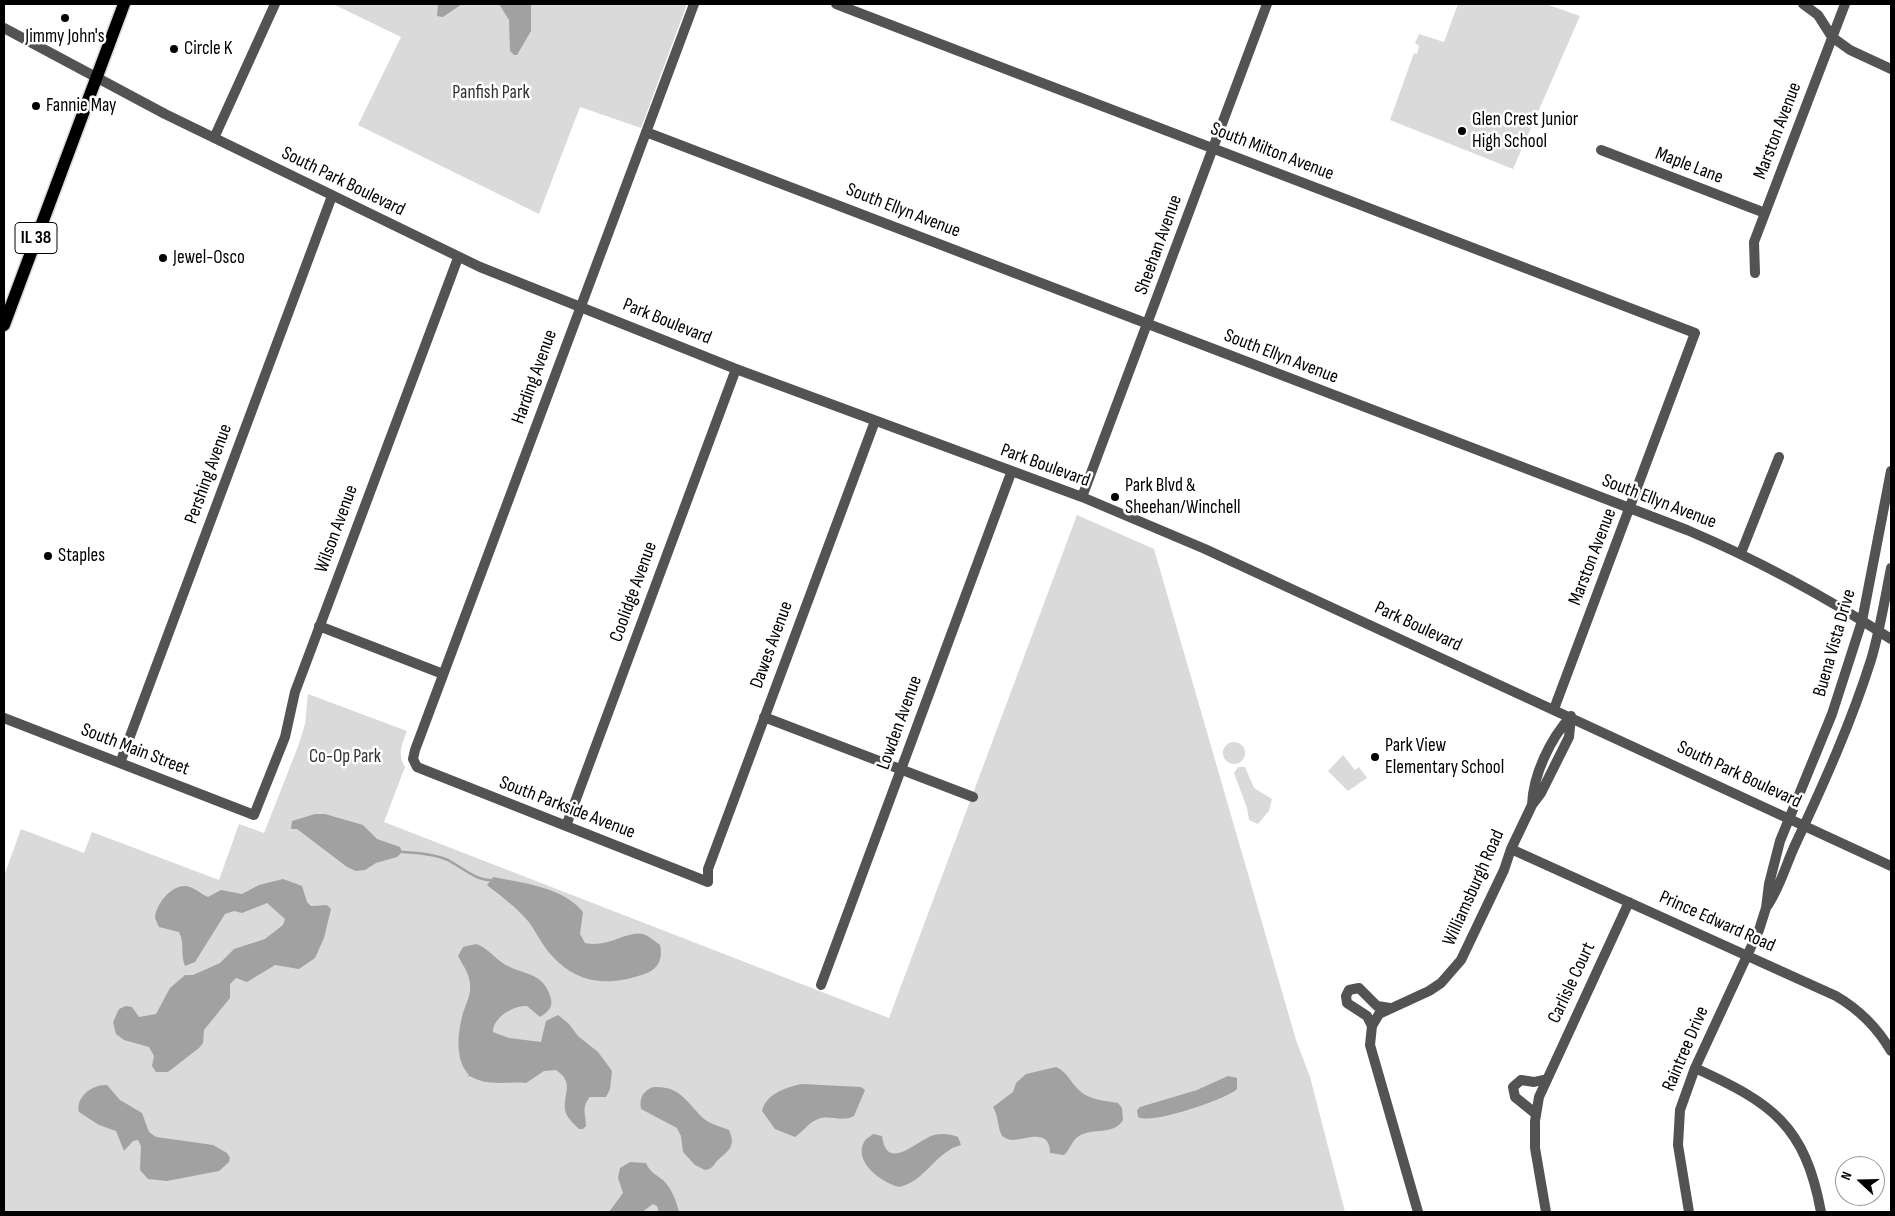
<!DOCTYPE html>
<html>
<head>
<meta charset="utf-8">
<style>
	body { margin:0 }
	#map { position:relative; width:1895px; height:1216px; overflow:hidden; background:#fff; font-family:"Sofia Sans Condensed",sans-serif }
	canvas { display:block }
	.frame { position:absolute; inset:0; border:5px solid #000; pointer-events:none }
	.north { position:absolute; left:1835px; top:1156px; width:50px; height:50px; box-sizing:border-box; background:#fff; border:1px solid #999; border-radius:50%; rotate:291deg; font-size:14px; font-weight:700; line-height:20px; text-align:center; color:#000 }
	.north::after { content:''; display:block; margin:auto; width:18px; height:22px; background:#000; clip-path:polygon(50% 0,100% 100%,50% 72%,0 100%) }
</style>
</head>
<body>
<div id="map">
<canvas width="1895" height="1216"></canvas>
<div class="frame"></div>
<div class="north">N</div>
</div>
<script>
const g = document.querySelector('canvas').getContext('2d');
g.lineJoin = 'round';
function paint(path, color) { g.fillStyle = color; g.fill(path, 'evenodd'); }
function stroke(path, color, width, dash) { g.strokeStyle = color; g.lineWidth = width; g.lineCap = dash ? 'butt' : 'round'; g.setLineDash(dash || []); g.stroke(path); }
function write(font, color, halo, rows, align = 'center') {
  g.font = font + ' "Sofia Sans Condensed",sans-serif'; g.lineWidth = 5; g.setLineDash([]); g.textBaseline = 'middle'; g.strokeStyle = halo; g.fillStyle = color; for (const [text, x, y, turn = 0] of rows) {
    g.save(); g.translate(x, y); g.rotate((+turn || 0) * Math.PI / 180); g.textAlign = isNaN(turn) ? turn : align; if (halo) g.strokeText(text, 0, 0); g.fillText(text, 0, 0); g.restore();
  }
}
const green = new Path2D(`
	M 333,4 L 687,4 L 641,128 L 580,107 L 539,214 L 358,125 L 401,37 Z
	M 1458,4 L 1546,4 L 1580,16 L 1513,169 L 1390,120 L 1414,53 L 1417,54 L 1419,46 L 1415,43 L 1419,34 L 1444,42 Z
	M 1077,515 L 1154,549 L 1296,1040 L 1310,1077 L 1345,1212 L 4,1212 L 4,876 L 21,829 L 84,853 L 92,832 L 219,880 L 239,824 L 264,833 L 299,744 L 305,724 L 308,694 L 407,731 C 402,744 397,754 405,767 L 384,822 L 889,1018 Z
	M1223 753a11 11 0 1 1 22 0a11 11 0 1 1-22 0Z
	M 1343,755 L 1355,770 L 1359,767 L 1367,778 L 1348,791 L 1328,771 Z
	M 1238,767 L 1245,767 L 1254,788 L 1272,799 L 1269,811 L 1258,824 L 1249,820 L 1247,808 L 1234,773 Z`);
const water = new Path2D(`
	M 438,4 L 462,4 L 443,17 L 437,16 Z
	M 499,4 L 531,4 L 531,31 L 517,55 L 514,55 L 510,51 L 509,20 Z
	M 315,814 L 325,814 L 363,825 L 377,839 L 400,847 L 402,852 L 397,857 L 376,863 L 365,870 L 356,871 L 347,867 L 297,829 L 291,829 L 292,821 Z
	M 493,877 C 523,883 563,887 583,912 L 580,934 L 585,943 C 609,948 627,930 643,934 C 649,936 656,942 660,945 C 663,958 659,968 647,973 C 607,988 574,984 547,950 C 540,941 535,930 528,921 C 516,907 501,896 487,885 Z
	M 283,879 L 302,886 L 307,902 L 311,906 L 327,905 L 331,909 L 324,938 L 315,958 L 299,969 L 275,965 L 247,982 L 236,978 L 230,984 L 230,998 L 204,1030 L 203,1043 L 199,1048 L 168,1072 L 156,1072 L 152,1066 L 154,1056 L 149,1047 L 124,1040 L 116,1034 L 113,1022 L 119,1009 L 126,1006 L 132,1007 L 139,1017 L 156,1014 L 170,988 L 185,975 L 193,975 L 220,963 L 234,949 L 265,939 L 283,925 L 285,919 L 267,903 L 242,913 L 234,911 L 225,914 L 195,962 L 185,966 C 180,954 185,943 179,932 L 159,927 L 155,918 C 156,904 171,885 186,886 C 194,887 201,894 208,897 L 221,890 L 242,894 L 259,885 Z
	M 476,944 C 485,946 495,958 504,964 C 524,976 544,971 551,999 C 553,1007 548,1012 540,1017 L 527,1006 C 514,1005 493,1017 493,1032 L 509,1038 L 541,1042 L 546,1021 L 558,1015 L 569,1024 L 578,1036 L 598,1052 L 612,1071 L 610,1089 L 606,1097 L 590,1097 C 581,1107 586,1115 586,1126 L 583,1129 L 579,1129 C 574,1124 566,1117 565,1110 C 563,1093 575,1083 556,1070 L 544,1071 L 526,1083 C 506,1081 488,1087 470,1076 L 467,1077 L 469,1075 C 454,1059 458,1031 463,1013 C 466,1003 471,996 470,984 C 469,972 463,966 458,956 L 463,947 Z
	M 1056,1067 C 1068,1072 1071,1084 1081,1092 C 1091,1100 1106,1101 1118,1103 L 1122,1108 L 1123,1120 C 1113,1136 1094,1127 1079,1136 C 1072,1140 1070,1150 1064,1155 L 1050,1153 C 1050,1128 1027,1139 1013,1140 C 1009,1140 1005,1138 1002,1136 C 997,1126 999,1117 993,1107 L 1013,1092 L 1016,1083 L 1026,1074 Z
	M 1228,1076 L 1237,1078 L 1237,1089 C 1225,1100 1150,1125 1138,1117 L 1137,1110 L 1140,1107 L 1197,1090 Z
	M 802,1084 L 861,1087 L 865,1090 L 854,1116 C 843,1122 833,1116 821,1118 C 809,1121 804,1131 795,1137 L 775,1129 L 762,1111 C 766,1094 786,1087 802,1084 Z
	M 107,1085 L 120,1100 L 142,1113 L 149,1132 L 156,1137 L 213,1145 L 227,1153 L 230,1158 L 229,1162 L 219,1171 L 167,1181 L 148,1179 L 140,1170 L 141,1146 L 138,1140 L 133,1141 L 124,1151 L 116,1131 L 99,1125 L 79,1112 C 75,1097 93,1084 107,1085 Z
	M 654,1087 C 681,1086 687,1103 704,1119 C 711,1124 721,1127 729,1130 C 737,1148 727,1151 717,1161 C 713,1166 712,1169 705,1170 L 695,1165 L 683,1152 L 681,1136 L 677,1128 L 641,1109 C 639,1098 643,1090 654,1087 Z
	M 873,1134 L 882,1136 C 887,1174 918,1139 934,1135 C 942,1133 951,1134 958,1137 L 961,1145 C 936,1151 925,1182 899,1187 C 882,1183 853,1162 864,1142 C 866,1138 870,1137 873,1134 Z
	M 630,1162 L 646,1163 C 649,1171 656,1175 663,1180 C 672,1189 676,1200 679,1212 L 659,1212 L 657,1206 L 653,1204 L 642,1212 L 609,1212 L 623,1193 L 618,1178 L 620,1168 Z`);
const stream = new Path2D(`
	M 402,852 C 417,853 434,854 448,860 C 461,867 476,880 490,880`);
const street = new Path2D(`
	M 694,4 L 415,750 L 413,759 L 417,767 L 708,882 L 708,869 L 875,421
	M 836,4 L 1695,333 L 1554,709
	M 1803,4 L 1818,15 L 1832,37 L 1850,50 L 1891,69
	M 4,28 L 165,114 L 480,267 L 736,369 L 1082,497 L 1205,549 L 1891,866
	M 646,132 L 1687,530 C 1760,561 1826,597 1891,639
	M 214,138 L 275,4
	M 1601,150 L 1765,213
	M 1755,273 L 1754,242 L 1845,4
	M 1082,497 L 1267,4
	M 1741,553 L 1779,457
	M 319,626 L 443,674
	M 764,717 L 973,797
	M 4,718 L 254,815 L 285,737 L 295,692 L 458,258
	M 120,763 L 332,196
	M 1532,805 C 1533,775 1550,739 1571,716
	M 566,826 L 736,369
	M 1511,849 L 1836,996 C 1860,1010 1877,1027 1891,1051
	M 1768,905 C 1781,885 1786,864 1796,843 C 1824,783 1851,723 1871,660 C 1880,630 1885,598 1891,568
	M 821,985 L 1011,473
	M 1372,1026 L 1367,1016 L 1347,1003 L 1346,996 L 1349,990 L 1359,988 L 1377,1006 L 1390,1008
	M 1695,1068 C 1772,1103 1805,1125 1821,1212
	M 1536,1114 L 1515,1097 L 1513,1087 L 1521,1080 L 1534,1082 L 1547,1079
	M 1418,1212 L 1370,1045 L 1372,1026 L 1379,1014 L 1429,991 L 1441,983 L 1461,960 L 1504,870 L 1511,849 L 1532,805 L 1541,793 L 1569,737 L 1571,716
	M 1546,1212 L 1535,1148 L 1535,1121 L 1539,1097 L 1629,902
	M 1689,1212 L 1678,1145 L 1680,1110 L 1695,1068 L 1759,930 L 1766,908 L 1769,884 L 1780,841 L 1832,714 L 1862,621 L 1891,471`);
const primary = new Path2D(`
	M 4,325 L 124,4`);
const markers = [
	[65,18,5,"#000"],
	[174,49,5,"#000"],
	[36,106,5,"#000"],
	[1462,131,5,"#000"],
	[163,258,5,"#000"],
	[1115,497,5,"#000"],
	[48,556,5,"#000"],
	[1375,757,5,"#000"]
];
const shields = [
	[36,238,42]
];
const shieldNames = [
	["IL 38",36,238]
];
const poiNames = [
	["Jimmy John's",65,37,"center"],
	["Circle K",184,49],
	["Fannie May",46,106],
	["Glen Crest Junior",1472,120],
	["High School",1472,142],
	["Jewel-Osco",173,258],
	["Park Blvd &",1125,486],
	["Sheehan/Winchell",1125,508],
	["Staples",58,556],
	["Park View",1385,746],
	["Elementary School",1385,768]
];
const parkNames = [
	["Panfish Park",491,93],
	["Co-Op Park",345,757]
];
const streetNames = [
	["Marston Avenue",1778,131,-69],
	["South Milton Avenue",1272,152,21],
	["Maple Lane",1689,166,21],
	["South Park Boulevard",343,182,26],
	["South Ellyn Avenue",903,211,21],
	["Sheehan Avenue",1159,245,-70],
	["Park Boulevard",667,322,22],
	["South Ellyn Avenue",1281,357,21],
	["Harding Avenue",535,377,-70],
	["Park Boulevard",1045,466,20],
	["Pershing Avenue",209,474,-70],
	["South Ellyn Avenue",1659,502,21],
	["Wilson Avenue",337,529,-70],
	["Marston Avenue",1593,557,-69],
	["Coolidge Avenue",634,592,-70],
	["Park Boulevard",1418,627,25],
	["Buena Vista Drive",1835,643,-74],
	["Dawes Avenue",772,645,-70],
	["Lowden Avenue",900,723,-70],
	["South Main Street",135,750,21],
	["South Park Boulevard",1739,775,25],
	["South Parkside Avenue",567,808,21],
	["Williamsburgh Road",1474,888,-66],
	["Prince Edward Road",1717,922,24],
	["Carlisle Court",1572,983,-65],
	["Raintree Drive",1686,1049,-67]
];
paint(green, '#dadada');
paint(water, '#a1a1a1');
stroke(stream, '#a1a1a1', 2.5);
stroke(primary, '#dbdbdb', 15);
stroke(street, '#535353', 10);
stroke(primary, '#000', 12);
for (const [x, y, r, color] of markers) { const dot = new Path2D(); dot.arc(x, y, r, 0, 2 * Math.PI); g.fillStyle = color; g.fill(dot); stroke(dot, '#fff', 2); }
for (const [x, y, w] of shields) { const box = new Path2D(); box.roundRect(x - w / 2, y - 15.5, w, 31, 4); g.fillStyle = '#fff'; g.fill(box); stroke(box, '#000', 1); }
write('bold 18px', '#000', null, shieldNames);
write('19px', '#000', '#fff', poiNames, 'left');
write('19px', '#313131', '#fff', parkNames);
write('19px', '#000', '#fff', streetNames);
</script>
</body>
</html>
